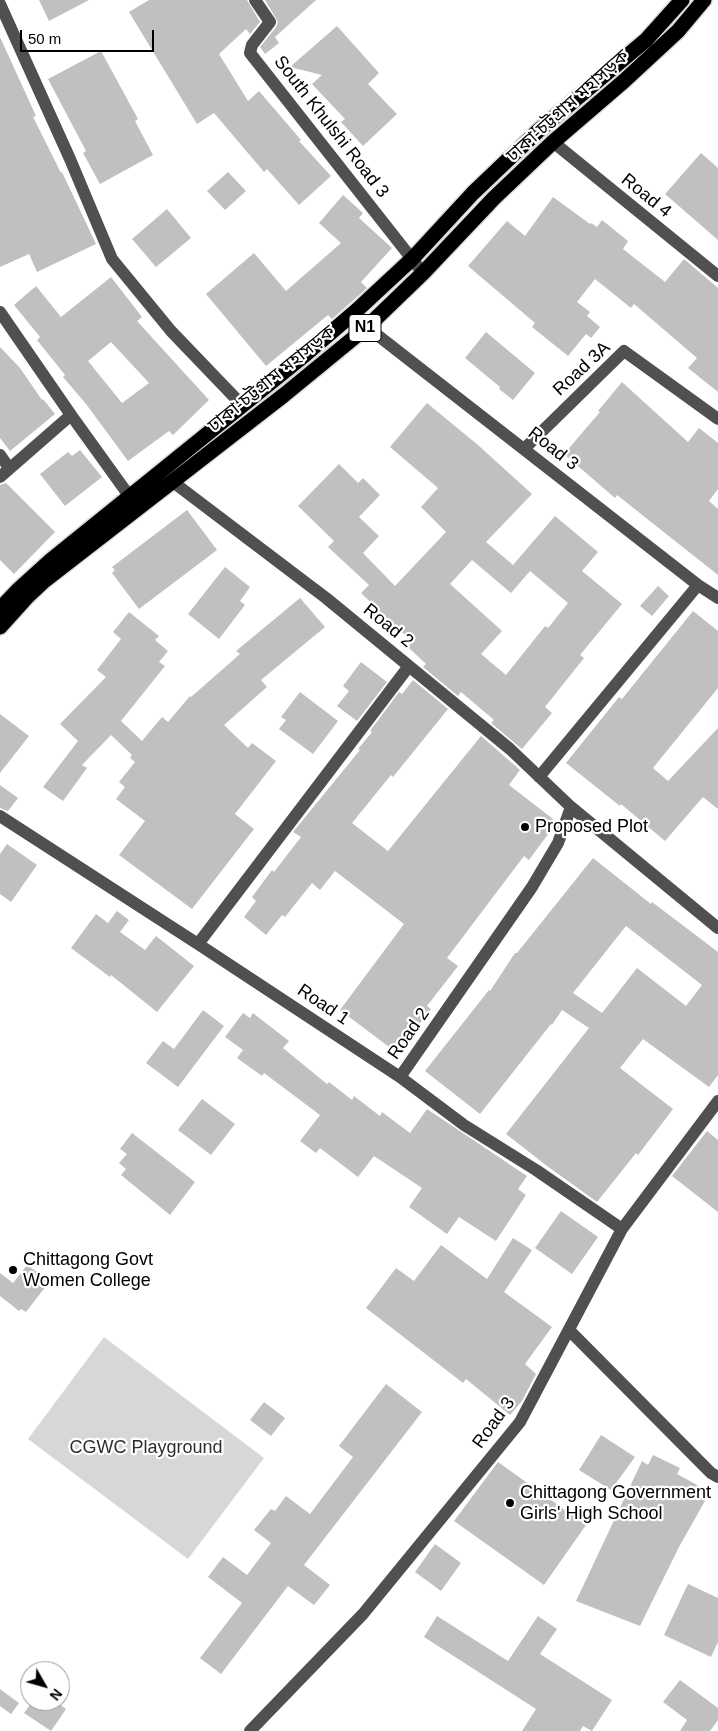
<!DOCTYPE html>
<html>
<head>
<meta charset="utf-8">
<style>
	body { margin:0 }
	#map { position:relative; width:718px; height:1731px; overflow:hidden; background:#fff; font-family:Arial,sans-serif }
	canvas { display:block }
	.north { position:absolute; left:20px; top:1661px; width:50px; height:50px; box-sizing:border-box; background:#fff; border:1px solid #999; border-radius:50%; rotate:128deg; font-size:14px; font-weight:700; line-height:20px; text-align:center; color:#000 }
	.north::after { content:''; display:block; margin:auto; width:18px; height:22px; background:#000; clip-path:polygon(50% 0,100% 100%,50% 72%,0 100%) }
	.scale { position:absolute; left:20px; top:30px; width:134px; height:22px; box-sizing:border-box; border:2px solid #000; border-top:0; padding-left:6px; font-size:15px; line-height:18px; white-space:nowrap; color:#000; -webkit-text-stroke:4px #fff; paint-order:stroke }
</style>
</head>
<body>
<div id="map">
<canvas width="718" height="1731"></canvas>
<div class="north">N</div>
<div class="scale">50 m</div>
</div>
<script>
const g = document.querySelector('canvas').getContext('2d');
g.lineJoin = 'round';
function paint(path, color) { g.fillStyle = color; g.fill(path, 'evenodd'); }
function stroke(path, color, width, dash) { g.strokeStyle = color; g.lineWidth = width; g.lineCap = dash ? 'butt' : 'round'; g.setLineDash(dash || []); g.stroke(path); }
function write(font, color, halo, rows, align = 'center') {
  g.font = font + ' Arial,"Noto Sans Bengali",sans-serif'; g.lineWidth = 4.5; g.setLineDash([]); g.textBaseline = 'middle'; g.strokeStyle = halo; g.fillStyle = color; for (const [text, x, y, turn = 0] of rows) {
    g.save(); g.translate(x, y); g.rotate((+turn || 0) * Math.PI / 180); g.textAlign = isNaN(turn) ? turn : align; if (halo) g.strokeText(text, 0, 0); g.fillText(text, 0, 0); g.restore();
  }
}
const green = new Path2D(`
	M 104,1337 L 264,1458 L 188,1559 L 28,1439 Z`);
const building = new Path2D(`
	M 39,0 L 89,0 L 49,21 Z
	M 149,0 L 247,0 L 260,22 L 250,34 L 246,29 L 219,54 L 248,101 L 259,91 L 301,140 L 299,141 L 331,176 L 299,205 L 267,169 L 264,172 L 214,113 L 197,124 L 129,12 Z
	M 265,0 L 316,0 L 275,37 L 279,43 L 265,54 L 260,47 L 276,27 L 278,22 Z
	M 337,26 L 379,73 L 368,84 L 397,114 L 363,146 L 341,122 L 345,119 L 312,84 L 322,75 L 290,67 Z
	M 0,37 L 36,116 L 33,117 L 61,173 L 62,172 L 96,244 L 37,272 L 29,254 L 0,267 Z
	M 101,51 L 138,119 L 135,121 L 153,155 L 100,184 L 83,153 L 86,151 L 48,79 Z
	M 701,153 L 718,168 L 718,240 L 665,194 Z
	M 228,172 L 246,191 L 225,210 L 207,191 Z
	M 343,195 L 363,213 L 359,218 L 392,248 L 361,282 L 367,288 L 332,319 L 328,315 L 266,366 L 206,294 L 254,253 L 286,291 L 341,243 L 319,223 Z
	M 553,197 L 590,224 L 591,223 L 597,227 L 602,220 L 628,241 L 623,249 L 665,282 L 684,259 L 718,288 L 718,392 L 688,368 L 697,358 L 634,304 L 631,308 L 595,279 L 577,302 L 590,312 L 587,316 L 600,327 L 591,338 L 586,334 L 568,356 L 532,327 L 535,323 L 468,266 L 507,221 L 525,236 Z
	M 167,209 L 191,238 L 156,267 L 132,239 Z
	M 111,277 L 142,317 L 137,321 L 209,400 L 173,435 L 169,431 L 128,461 L 86,404 L 63,377 L 65,375 L 37,340 L 40,337 L 14,305 L 36,286 L 61,317 ZM 111,342 L 149,383 L 122,403 L 88,361 Z
	M 486,332 L 535,373 L 513,400 L 499,389 L 500,387 L 465,358 Z
	M 0,347 L 20,368 L 42,400 L 43,399 L 55,414 L 10,451 L 0,438 Z
	M 622,382 L 688,442 L 699,428 L 718,443 L 718,489 L 709,501 L 718,509 L 718,575 L 617,495 L 615,498 L 564,454 L 600,412 L 598,411 Z
	M 427,403 L 478,445 L 532,494 L 486,542 L 513,565 L 555,516 L 598,552 L 582,571 L 622,604 L 580,655 L 584,658 L 545,707 L 552,713 L 522,749 L 491,723 L 494,720 L 461,692 L 458,696 L 423,667 L 426,664 L 408,647 L 412,642 L 361,593 L 369,585 L 328,547 L 334,541 L 298,506 L 339,464 L 358,483 L 363,478 L 380,495 L 359,517 L 379,536 L 363,553 L 395,586 L 446,532 L 421,507 L 438,488 L 390,447 ZM 472,560 L 511,593 L 530,571 L 568,603 L 548,628 L 545,626 L 506,675 L 481,654 L 502,631 L 450,584 Z
	M 80,450 L 102,477 L 65,506 L 40,474 L 68,452 L 72,456 Z
	M 6,483 L 55,532 L 14,574 L 0,560 L 0,485 Z
	M 187,510 L 217,550 L 139,609 L 112,573 L 115,570 L 112,567 Z
	M 225,567 L 250,587 L 240,601 L 245,605 L 219,639 L 188,614 Z
	M 658,586 L 669,596 L 652,616 L 640,606 Z
	M 300,598 L 325,627 L 261,680 L 267,687 L 224,725 L 248,748 L 252,743 L 276,761 L 235,814 L 254,829 L 192,909 L 119,855 L 145,821 L 116,799 L 125,787 L 119,782 L 135,762 L 130,758 L 132,755 L 111,735 L 82,765 L 87,768 L 63,801 L 43,787 L 78,741 L 60,724 L 106,677 L 97,670 L 121,639 L 113,632 L 129,612 L 159,636 L 155,640 L 168,651 L 159,662 L 165,666 L 121,721 L 142,741 L 162,717 L 168,722 L 190,696 L 191,697 L 240,654 L 236,651 Z
	M 693,611 L 718,631 L 718,688 L 653,768 L 668,781 L 718,728 L 718,809 L 703,797 L 665,841 L 621,804 L 620,806 L 566,763 L 619,697 L 622,699 Z
	M 361,662 L 387,682 L 357,721 L 337,706 L 349,691 L 343,686 Z
	M 413,680 L 448,709 L 393,777 L 391,775 L 352,823 L 388,851 L 481,736 L 520,770 L 509,785 L 557,822 L 529,860 L 524,856 L 447,958 L 458,966 L 427,1006 L 431,1009 L 397,1053 L 340,1010 L 404,924 L 335,871 L 320,890 L 312,883 L 285,917 L 282,915 L 266,935 L 244,917 L 256,901 L 252,897 L 272,870 L 274,872 L 301,837 L 293,832 L 360,750 L 358,749 L 372,732 L 370,731 L 399,692 L 402,694 Z
	M 300,692 L 338,721 L 313,754 L 279,729 L 286,720 L 281,717 Z
	M 0,714 L 29,736 L 0,773 Z
	M 0,785 L 18,798 L 8,811 L 0,808 Z
	M 7,844 L 37,865 L 11,902 L 0,894 L 0,854 Z
	M 593,858 L 651,904 L 652,902 L 718,952 L 718,1075 L 709,1087 L 643,1039 L 620,1068 L 673,1109 L 638,1155 L 636,1153 L 597,1202 L 547,1166 L 506,1134 L 589,1028 L 562,1010 L 552,1025 L 551,1024 L 480,1114 L 425,1071 L 489,990 L 490,991 L 515,953 L 517,953 ZM 626,926 L 702,985 L 686,1006 L 637,968 L 602,1013 L 573,993 Z
	M 117,911 L 129,920 L 120,932 L 145,950 L 156,936 L 194,966 L 157,1012 L 111,975 L 110,977 L 71,948 L 96,914 L 108,923 Z
	M 203,1010 L 224,1026 L 178,1087 L 146,1063 L 163,1041 L 174,1049 Z
	M 243,1013 L 250,1018 L 253,1013 L 289,1041 L 283,1048 L 327,1084 L 329,1082 L 352,1100 L 354,1096 L 380,1116 L 382,1112 L 410,1133 L 427,1109 L 527,1176 L 518,1189 L 526,1195 L 496,1241 L 459,1217 L 447,1234 L 409,1207 L 422,1188 L 374,1156 L 358,1177 L 320,1148 L 316,1153 L 300,1141 L 320,1115 L 264,1073 L 262,1076 L 237,1058 L 243,1050 L 225,1037 Z
	M 202,1099 L 235,1124 L 211,1155 L 178,1130 Z
	M 707,1131 L 718,1140 L 718,1212 L 672,1176 Z
	M 132,1133 L 195,1182 L 170,1215 L 121,1175 L 126,1169 L 119,1163 L 127,1154 L 120,1149 Z
	M 561,1211 L 598,1237 L 572,1274 L 535,1248 Z
	M 513,1238 L 532,1250 L 504,1292 L 552,1327 L 525,1364 L 536,1374 L 522,1401 L 510,1415 L 466,1379 L 463,1383 L 366,1308 L 396,1268 L 414,1281 L 441,1245 L 487,1279 Z
	M 27,1265 L 50,1281 L 26,1312 L 21,1309 L 19,1311 L 0,1296 L 0,1273 L 13,1283 Z
	M 386,1384 L 422,1412 L 304,1565 L 330,1585 L 314,1605 L 288,1586 L 221,1674 L 200,1658 L 242,1603 L 208,1577 L 223,1557 L 247,1575 L 271,1543 L 254,1530 L 271,1509 L 275,1511 L 286,1496 L 310,1514 L 353,1457 L 339,1446 Z
	M 264,1402 L 285,1418 L 271,1436 L 250,1420 Z
	M 601,1435 L 635,1457 L 611,1490 L 579,1470 Z
	M 653,1455 L 680,1468 L 677,1474 L 710,1492 L 679,1547 L 640,1626 L 576,1601 L 642,1461 L 648,1465 Z
	M 498,1462 L 586,1525 L 544,1585 L 454,1521 Z
	M 435,1544 L 461,1563 L 441,1591 L 415,1572 Z
	M 688,1584 L 718,1598 L 718,1642 L 711,1657 L 664,1635 Z
	M 437,1616 L 508,1661 L 538,1616 L 557,1629 L 540,1654 L 612,1700 L 592,1731 L 583,1726 L 580,1731 L 522,1731 L 536,1709 L 424,1637 Z
	M 680,1680 L 718,1708 L 718,1720 L 710,1731 L 680,1731 L 687,1720 L 663,1702 Z
	M 0,1689 L 19,1703 L 11,1714 L 0,1706 Z
	M 48,1701 L 55,1701 L 66,1709 L 51,1731 L 24,1713 L 32,1702 L 42,1709 Z`);
const minor = new Path2D(`
	M 255,0 L 270,22 L 252,45 L 250,53 L 423,273
	M 0,4 L 70,159 L 112,259 L 171,331 L 242,405
	M 553,142 L 718,276
	M 0,312 L 71,415
	M 367,327 L 698,585 L 718,598
	M 524,449 L 624,351 L 718,419
	M 0,455 L 9,468
	M 0,477 L 71,415 L 135,504
	M 173,482 L 326,598 L 510,749 L 571,807 L 558,843 L 532,887 L 400,1077
	M 539,777 L 698,585
	M 571,807 L 718,928
	M 0,816 L 198,944 L 400,1077 L 464,1125 L 536,1170 L 622,1229
	M 198,944 L 409,666
	M 569,1330 L 711,1473 L 718,1477
	M 250,1731 L 363,1614 L 520,1422 L 622,1229 L 718,1101`);
const highway = new Path2D(`
	M 0,609 L 19,589 L 51,560 L 300,359 L 356,311 L 412,259 L 473,193 L 538,131 L 646,40 L 682,0
	M 0,627 L 28,596 L 44,581 L 284,395 L 367,327 L 423,273 L 494,198 L 553,142 L 624,81 L 678,31 L 704,0`);
const markers = [
	[525,827,5,"#000"],
	[13,1270,5,"#000"],
	[510,1503,5,"#000"]
];
const shields = [
	[365,328,32]
];
const shieldNames = [
	["N1",365,328]
];
const streetNames = [
	["ঢাকা-চট্টগ্রাম মহাসড়ক",568,106,-42],
	["South Khulshi Road 3",331,127,52],
	["Road 4",646,196,39],
	["Road 3A",582,369,-43],
	["ঢাকা-চট্টগ্রাম মহাসড়ক",272,379,-39],
	["Road 3",553,449,38],
	["Road 2",388,626,39],
	["Road 1",323,1005,34],
	["Road 2",409,1034,-55],
	["Road 3",494,1423,-54]
];
const poiNames = [
	["Proposed Plot",535,827],
	["Chittagong Govt",23,1260],
	["Women College",23,1281],
	["Chittagong Government",520,1493],
	["Girls' High School",520,1514]
];
const parkNames = [
	["CGWC Playground",146,1448]
];
paint(green, '#d7d7d7');
paint(building, '#c0c0c0');
stroke(highway, '#dbdbdb', 18);
stroke(minor, '#505050', 12);
stroke(highway, '#000', 15);
for (const [x, y, r, color] of markers) { const dot = new Path2D(); dot.arc(x, y, r, 0, 2 * Math.PI); g.fillStyle = color; g.fill(dot); stroke(dot, '#fff', 2); }
for (const [x, y, w] of shields) { const box = new Path2D(); box.roundRect(x - w / 2, y - 13.5, w, 27, 4); g.fillStyle = '#fff'; g.fill(box); stroke(box, '#000', 1); }
write('bold 16px', '#000', null, shieldNames);
write('18px', '#000', '#fff', streetNames);
write('18px', '#000', '#fff', poiNames, 'left');
write('18px', '#2e2e2e', '#fff', parkNames);
</script>
</body>
</html>
